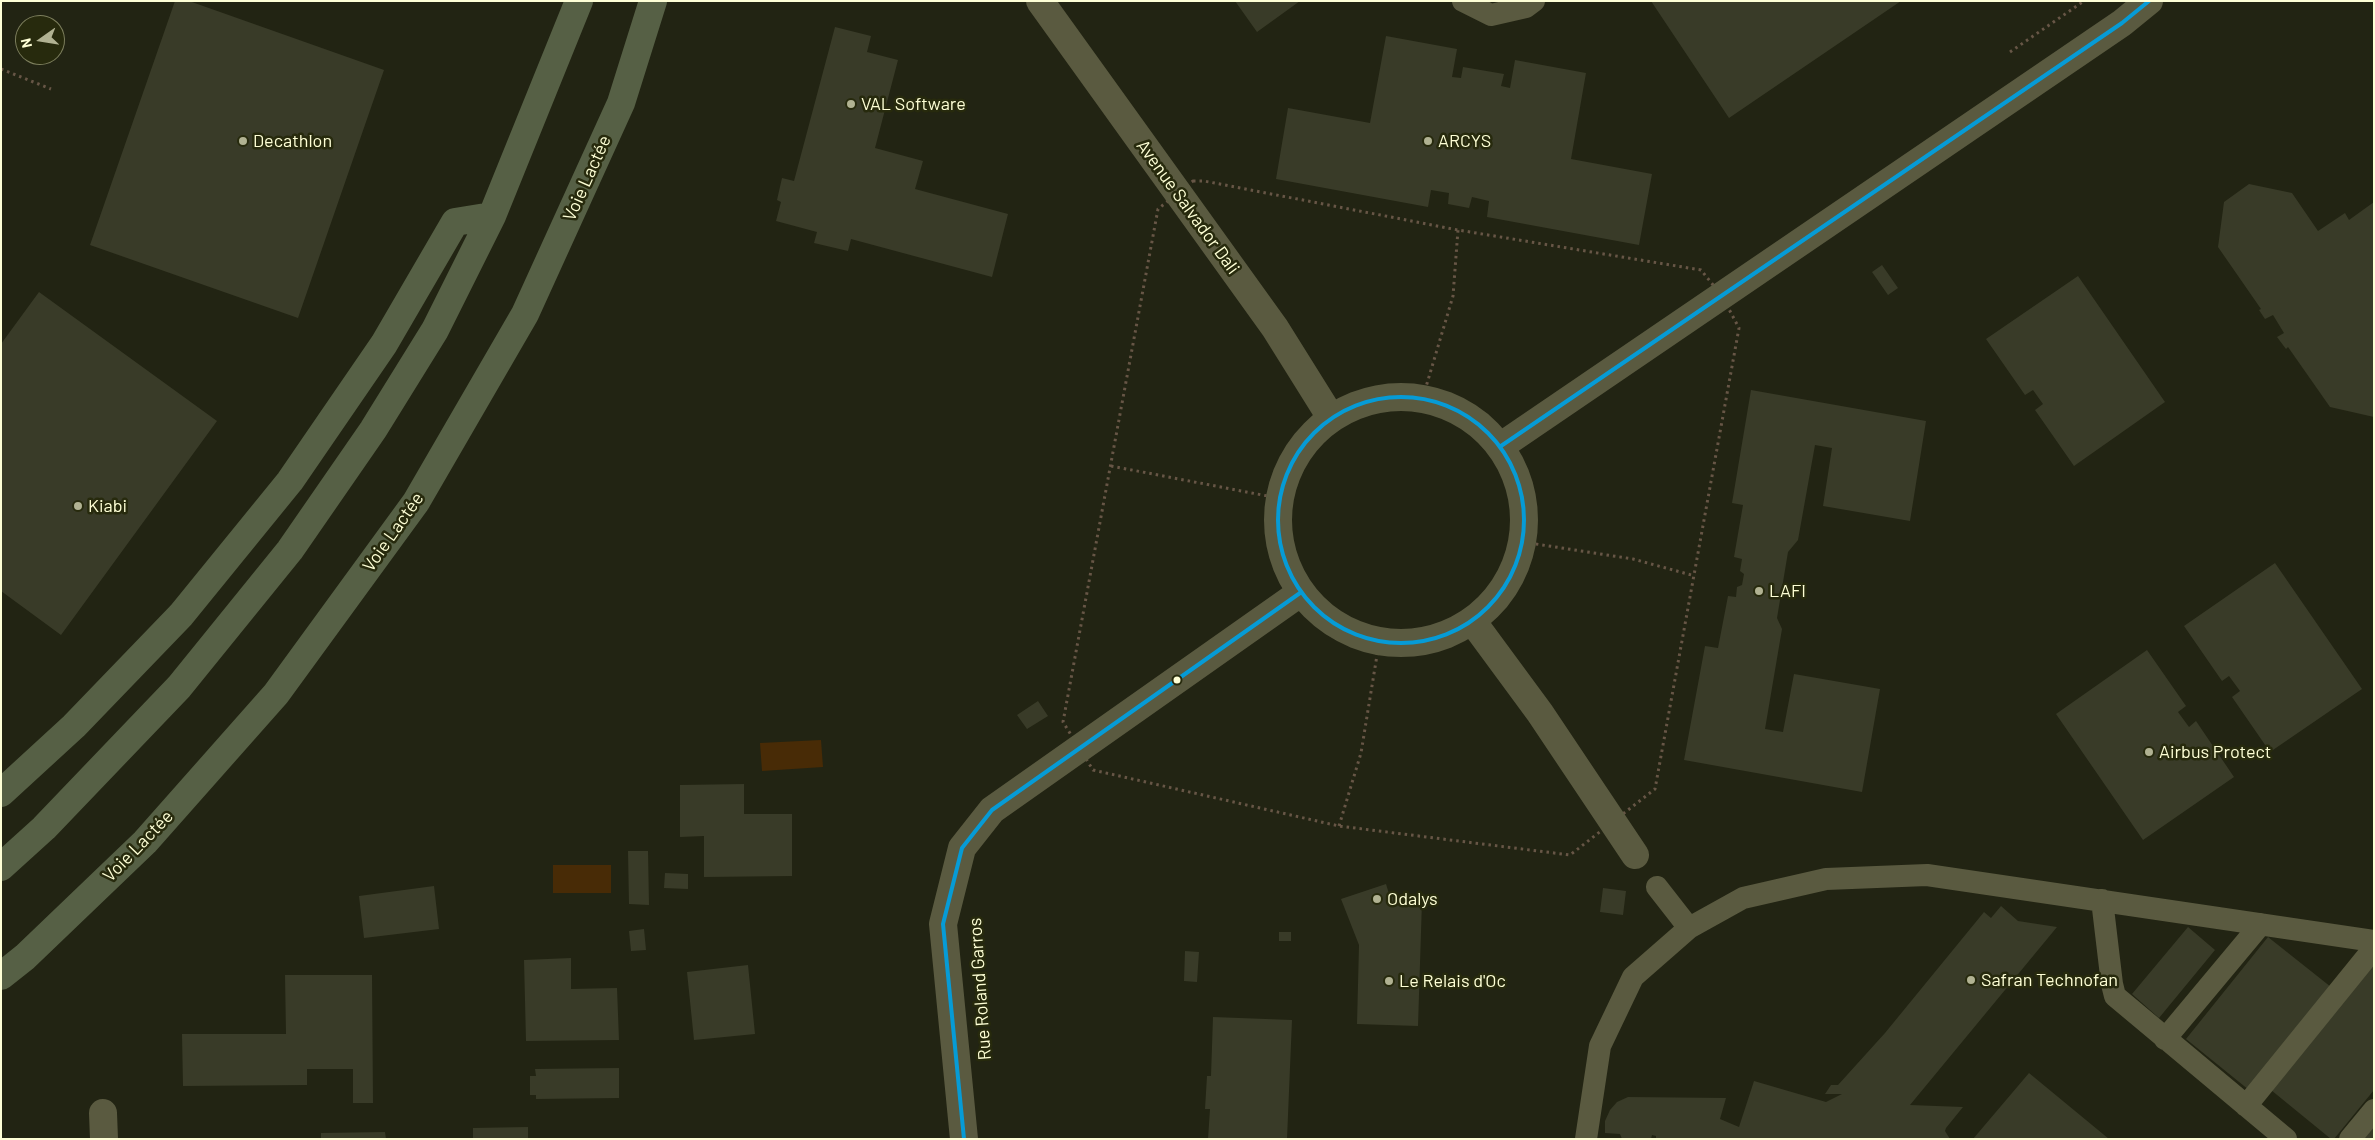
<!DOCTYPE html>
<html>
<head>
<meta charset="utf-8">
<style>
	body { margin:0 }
	#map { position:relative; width:2375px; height:1140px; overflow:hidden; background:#222413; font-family:Barlow,sans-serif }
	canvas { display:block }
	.frame { position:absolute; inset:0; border:2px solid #feffd6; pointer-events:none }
	.north { position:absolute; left:15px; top:15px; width:50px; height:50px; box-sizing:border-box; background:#272a0d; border:1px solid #7d7f5d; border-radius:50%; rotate:257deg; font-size:14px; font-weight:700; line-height:20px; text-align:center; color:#feffd6 }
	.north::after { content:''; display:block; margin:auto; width:18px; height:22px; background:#b1b292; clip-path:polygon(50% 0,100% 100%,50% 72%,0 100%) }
</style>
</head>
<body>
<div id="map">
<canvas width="2375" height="1140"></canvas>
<div class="frame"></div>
<div class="north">N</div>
</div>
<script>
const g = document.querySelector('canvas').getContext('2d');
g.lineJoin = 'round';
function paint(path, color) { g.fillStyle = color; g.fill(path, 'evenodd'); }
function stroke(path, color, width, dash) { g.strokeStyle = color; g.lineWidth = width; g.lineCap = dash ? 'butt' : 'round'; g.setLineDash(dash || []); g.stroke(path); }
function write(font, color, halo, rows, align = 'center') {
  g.font = font + ' Barlow,sans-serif'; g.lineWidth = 5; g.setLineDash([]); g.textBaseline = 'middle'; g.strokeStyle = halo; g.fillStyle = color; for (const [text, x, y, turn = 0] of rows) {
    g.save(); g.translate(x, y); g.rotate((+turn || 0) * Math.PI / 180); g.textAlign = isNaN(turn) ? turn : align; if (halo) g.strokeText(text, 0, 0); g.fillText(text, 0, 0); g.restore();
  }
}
const water = new Path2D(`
	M 821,740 L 823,767 L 762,771 L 760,743 Z
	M 553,865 L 611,865 L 611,893 L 553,893 Z`);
const building = new Path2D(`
	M 175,1 L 189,1 L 384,70 L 298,318 L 90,245 Z
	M 1235,1 L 1300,1 L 1257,32 Z
	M 1651,1 L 1901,1 L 1729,118 Z
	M 835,27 L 871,36 L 867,52 L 898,60 L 875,148 L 923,161 L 915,189 L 1008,214 L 992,277 L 851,239 L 848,251 L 814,243 L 817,232 L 776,221 L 781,202 L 777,200 L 782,178 L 794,181 Z
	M 1386,36 L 1457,49 L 1452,77 L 1461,78 L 1463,67 L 1504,74 L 1501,86 L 1510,88 L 1515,60 L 1586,73 L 1571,159 L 1652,174 L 1639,245 L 1487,217 L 1489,201 L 1472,197 L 1469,208 L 1448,204 L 1449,193 L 1431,190 L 1428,207 L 1276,179 L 1288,108 L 1370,123 Z
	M 2249,184 L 2292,193 L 2318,231 L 2345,213 L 2349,220 L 2374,202 L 2374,417 L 2330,407 L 2288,347 L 2286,349 L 2277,337 L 2284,333 L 2273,315 L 2265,319 L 2259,310 L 2261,309 L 2218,247 L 2224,202 Z
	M 1882,265 L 1898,288 L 1888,295 L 1872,272 Z
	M 2078,276 L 2165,402 L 2074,466 L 2035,410 L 2043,404 L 2033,390 L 2025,395 L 1986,339 Z
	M 39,292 L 217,421 L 61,635 L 1,591 L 1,344 Z
	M 1751,390 L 1926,421 L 1910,521 L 1823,506 L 1832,448 L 1815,445 L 1798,540 L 1788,552 L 1777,618 L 1782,629 L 1765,729 L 1783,732 L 1794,674 L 1880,689 L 1862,792 L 1684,760 L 1705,646 L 1718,648 L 1728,596 L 1736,597 L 1737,587 L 1742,585 L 1744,574 L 1740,571 L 1742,559 L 1734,557 L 1743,505 L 1732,503 Z
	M 2275,563 L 2362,689 L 2270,752 L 2232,697 L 2240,691 L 2229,676 L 2222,681 L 2184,626 Z
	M 2147,650 L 2186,706 L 2178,712 L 2189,727 L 2196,721 L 2234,777 L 2143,840 L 2056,714 Z
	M 1038,701 L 1048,716 L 1027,729 L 1017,715 Z
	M 744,784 L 744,814 L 792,814 L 792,876 L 704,877 L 704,836 L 680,837 L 680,785 Z
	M 628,851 L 648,851 L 649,905 L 629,904 Z
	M 665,873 L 688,874 L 688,889 L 664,888 Z
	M 1386,884 L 1390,897 L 1420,894 L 1422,901 L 1418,1026 L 1357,1024 L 1359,945 L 1341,899 Z
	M 434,886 L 439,929 L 364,938 L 359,896 Z
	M 1603,888 L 1626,891 L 1623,915 L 1600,912 Z
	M 2001,906 L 2018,921 L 2057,927 L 1910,1105 L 1963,1107 L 1946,1128 L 1945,1131 L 1950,1139 L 1656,1139 L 1656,1136 L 1652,1135 L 1651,1139 L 1622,1139 L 1620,1134 L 1605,1133 L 1605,1121 L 1610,1110 L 1617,1102 L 1628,1097 L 1726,1098 L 1720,1119 L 1739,1127 L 1754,1081 L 1826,1102 L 1842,1094 L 1825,1094 L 1831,1085 L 1838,1085 L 1885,1033 L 1984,912 L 1991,918 Z
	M 2188,927 L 2215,950 L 2159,1018 L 2132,994 Z
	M 644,929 L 646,950 L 631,951 L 629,931 Z
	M 1279,932 L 1291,932 L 1291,941 L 1279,941 Z
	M 2268,937 L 2331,987 L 2249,1090 L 2186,1039 Z
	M 1185,951 L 1199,952 L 1197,982 L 1184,981 Z
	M 571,958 L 571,989 L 617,988 L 619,1040 L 526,1041 L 524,960 Z
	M 2374,962 L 2374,1090 L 2334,1139 L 2331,1139 L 2271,1090 Z
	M 748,965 L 755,1034 L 694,1040 L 687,972 Z
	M 285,975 L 372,975 L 373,1103 L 353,1103 L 353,1069 L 307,1069 L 307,1085 L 183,1086 L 182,1034 L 286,1034 Z
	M 1213,1017 L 1292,1020 L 1287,1139 L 1208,1139 L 1210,1109 L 1205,1109 L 1207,1076 L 1211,1076 Z
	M 619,1068 L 619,1098 L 536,1099 L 536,1095 L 530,1095 L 530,1076 L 536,1076 L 535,1069 Z
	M 2029,1073 L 2109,1139 L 1973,1139 Z
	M 2374,1120 L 2374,1139 L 2358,1139 Z
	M 528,1127 L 528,1139 L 473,1139 L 473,1128 Z
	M 385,1132 L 386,1139 L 321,1139 L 321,1133 Z`);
const path = new Path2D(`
	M 2010,52 L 2084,1
	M 1,69 L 51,89
	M 1193,181 L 1204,181 L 1458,230 L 1701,270 L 1722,296 L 1739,328 L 1655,789 L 1570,855 L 1339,826 L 1093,770 L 1063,722 L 1158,209 Z
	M 1423,397 L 1453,296 L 1458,230
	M 1111,466 L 1278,498
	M 1523,542 L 1633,559 L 1695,576
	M 1339,826 L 1361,753 L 1379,643`);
const service = new Path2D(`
	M 1463,1 L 1491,15 L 1526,7 L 1534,1
	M 1657,887 L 1689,928
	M 2102,900 L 2112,984 L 2115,996 L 2286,1139
	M 2165,1039 L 2261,924
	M 2246,1106 L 2374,948
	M 1586,1139 L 1600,1046 L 1633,977 L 1689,928 L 1743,898 L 1826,879 L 1927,875 L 2374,941
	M 2350,1139 L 2374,1110`);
const minor = new Path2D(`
	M 1040,1 L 1275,328 L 1330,416
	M1278 520a123 123 0 1 1 246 0a123 123 0 1 1-246 0Z
	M 1501,446 L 2122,23 L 2149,1
	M 1473,622 L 1540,713 L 1635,855
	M 103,1113 L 104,1139
	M 964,1139 L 943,924 L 962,848 L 992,810 L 1300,593`);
const trunk = new Path2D(`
	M 1,793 L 74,726 L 181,615 L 290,481 L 384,344 L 455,222 L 492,216
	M 1,867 L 44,828 L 179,687 L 290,550 L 373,430 L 435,330 L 492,216 L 579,1
	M 1,976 L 25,957 L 145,842 L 276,694 L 416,502 L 525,314 L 621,103 L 653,1`);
const bus1 = new Path2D(`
	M1278 520a123 123 0 1 1 246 0a123 123 0 1 1-246 0Z
	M 1501,446 L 2122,23 L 2149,1
	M 964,1139 L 943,924 L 962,848 L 992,810 L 1300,593`);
const markers = [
	[851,104,5,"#b1b292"],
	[243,141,5,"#b1b292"],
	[1428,141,5,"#b1b292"],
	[78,506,5,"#b1b292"],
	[1759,591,5,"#b1b292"],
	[1177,680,4.5,"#feffd6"],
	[2149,752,5,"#b1b292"],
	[1377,899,5,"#b1b292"],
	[1971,980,5,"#b1b292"],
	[1389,981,5,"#b1b292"]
];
const poiNames = [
	["VAL Software",861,104],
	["Decathlon",253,141],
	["ARCYS",1438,141],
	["Kiabi",88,506],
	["LAFI",1769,591],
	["Airbus Protect",2159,752],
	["Odalys",1387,899],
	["Safran Technofan",1981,980],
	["Le Relais d'Oc",1399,981]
];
const streetNames = [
	["Voie Lactée",587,178,-66],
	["Avenue Salvador Dali",1188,207,54],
	["Voie Lactée",393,532,-55],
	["Voie Lactée",138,846,-46],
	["Rue Roland Garros",980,989,-94]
];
paint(water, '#482b06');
paint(building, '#393b28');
stroke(path, '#675646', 3, [2.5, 4]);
stroke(service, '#5a5a40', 22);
stroke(minor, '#5a5a40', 28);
stroke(trunk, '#566045', 28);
stroke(bus1, '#069bd6', 4);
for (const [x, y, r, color] of markers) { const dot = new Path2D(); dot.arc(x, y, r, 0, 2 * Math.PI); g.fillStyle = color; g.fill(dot); stroke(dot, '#272a0d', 2); }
write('18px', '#feffd6', '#272a0d', poiNames, 'left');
write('18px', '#feffd6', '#272a0d', streetNames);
</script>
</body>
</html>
